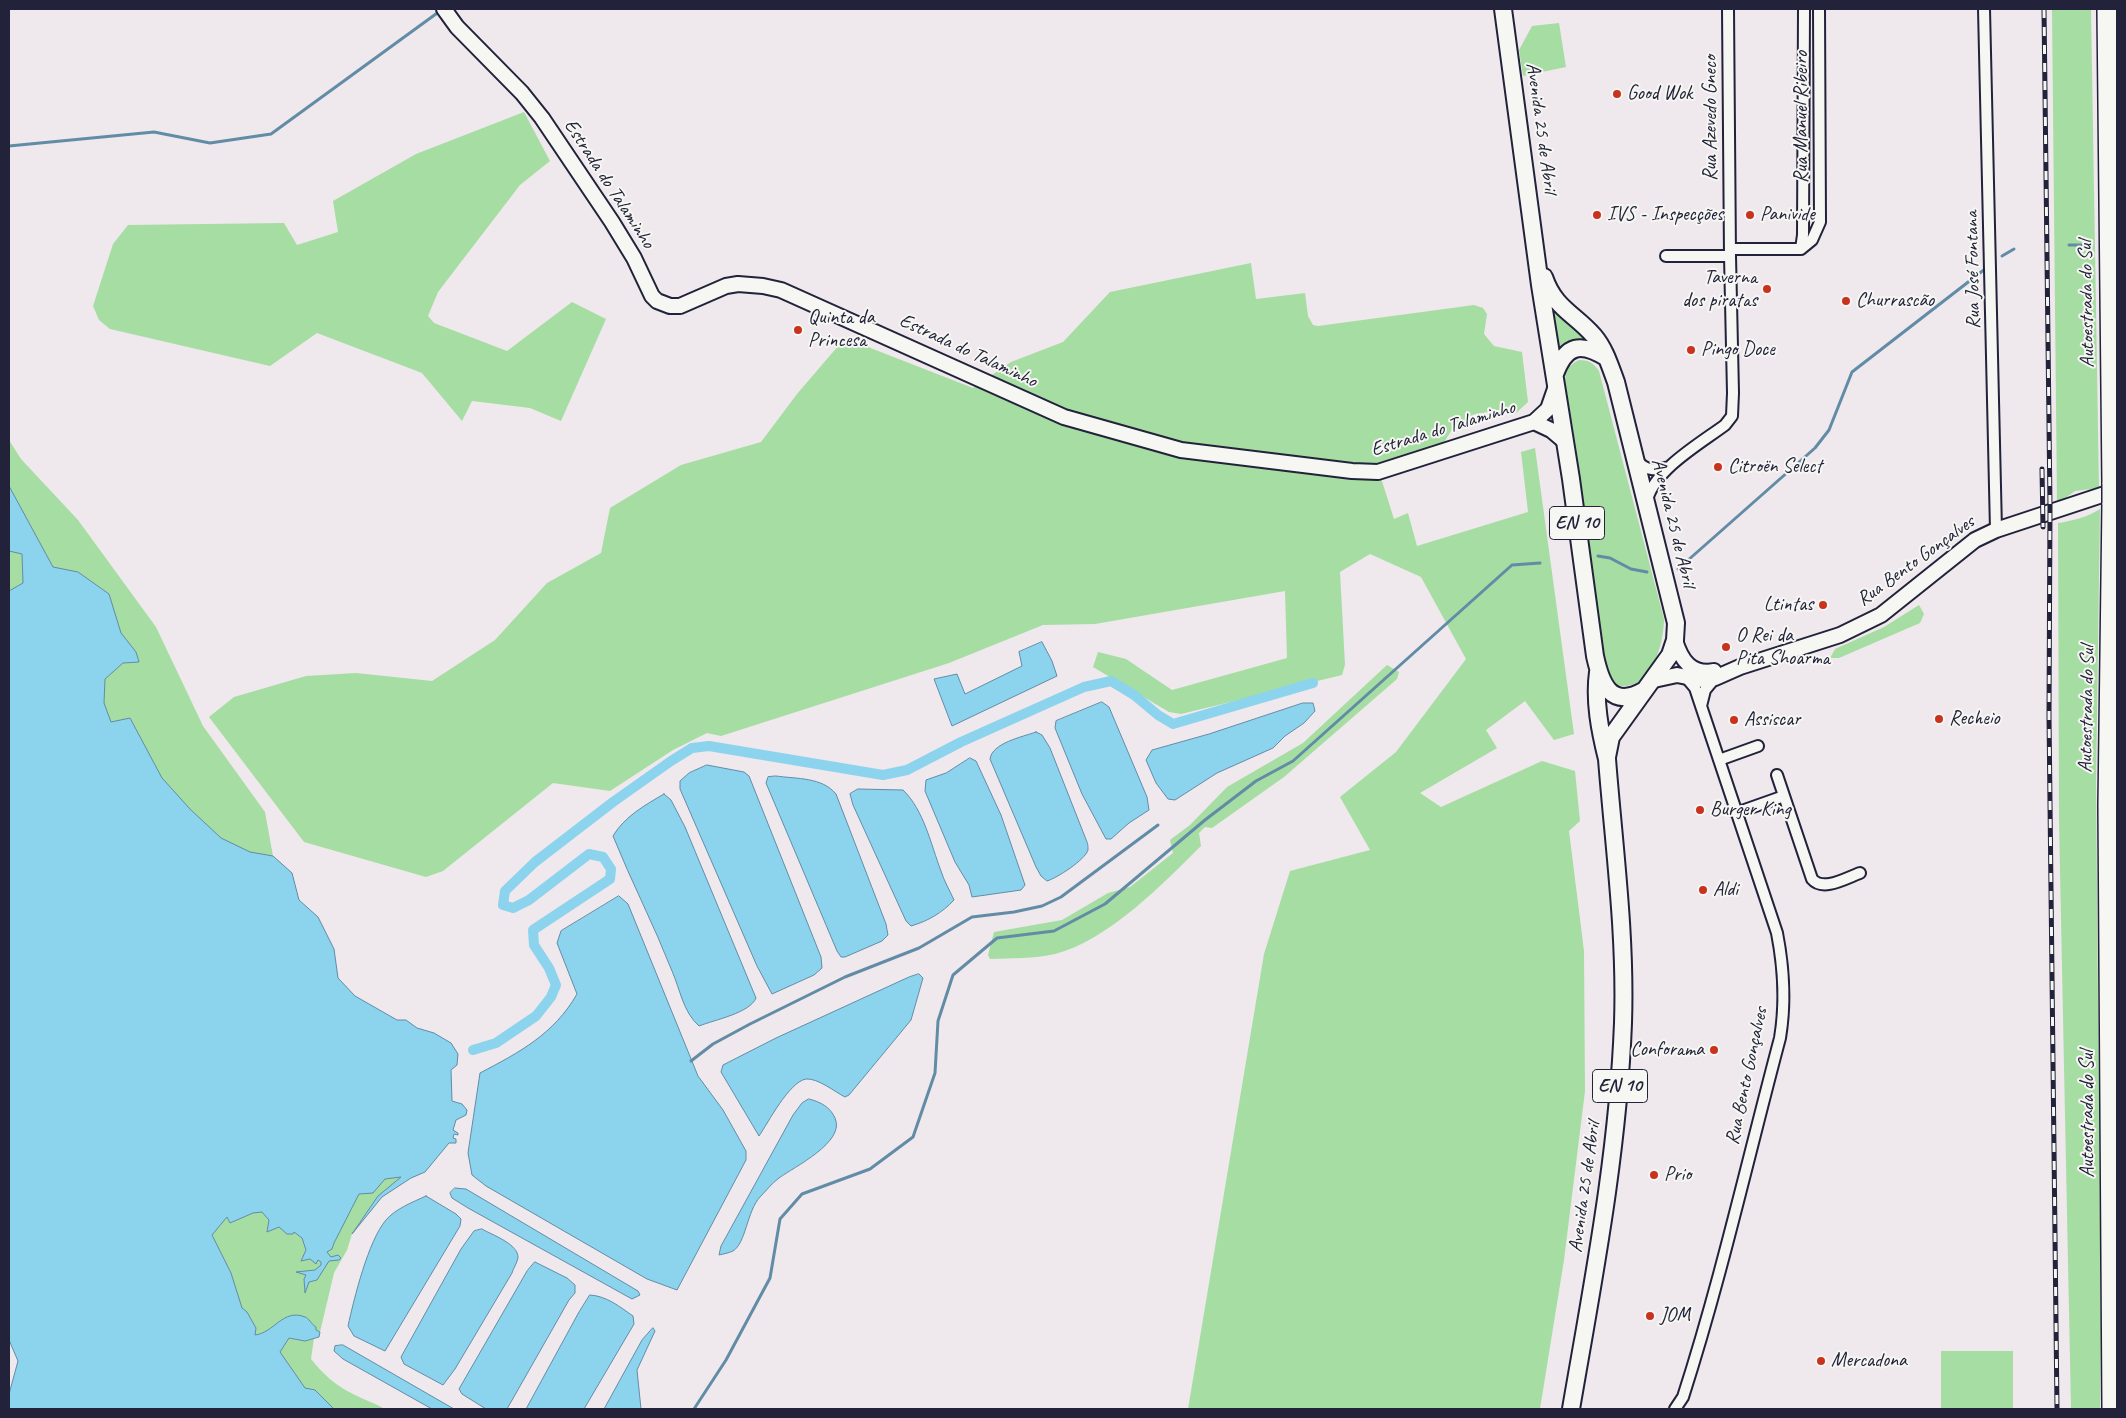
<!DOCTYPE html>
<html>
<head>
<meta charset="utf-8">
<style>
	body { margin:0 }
	#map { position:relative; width:2126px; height:1418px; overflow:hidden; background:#efe8ed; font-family:Caveat,sans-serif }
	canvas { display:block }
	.frame { position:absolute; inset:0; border:10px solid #22223b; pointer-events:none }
</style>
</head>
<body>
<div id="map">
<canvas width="2126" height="1418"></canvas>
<div class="frame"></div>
</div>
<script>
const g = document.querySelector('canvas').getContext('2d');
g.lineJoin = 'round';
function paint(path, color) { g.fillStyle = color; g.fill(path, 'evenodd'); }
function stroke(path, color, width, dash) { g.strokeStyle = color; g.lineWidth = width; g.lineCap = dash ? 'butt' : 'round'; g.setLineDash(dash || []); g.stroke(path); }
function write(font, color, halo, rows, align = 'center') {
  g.font = font + ' Caveat,sans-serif'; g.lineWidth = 4; g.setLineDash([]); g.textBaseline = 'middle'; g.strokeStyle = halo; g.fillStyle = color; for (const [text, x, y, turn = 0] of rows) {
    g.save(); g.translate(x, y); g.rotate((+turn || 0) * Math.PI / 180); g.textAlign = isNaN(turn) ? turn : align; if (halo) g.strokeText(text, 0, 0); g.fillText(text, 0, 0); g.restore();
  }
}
const green = new Path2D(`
	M 2052,9 L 2091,9 L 2099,488 L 2075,491 L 2057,504 Z
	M 1559,23 L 1566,67 L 1523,76 L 1519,50 L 1532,26 Z
	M 524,112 L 550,161 L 520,185 L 438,292 L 428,316 L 434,323 L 507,351 L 572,302 L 606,319 L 561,421 L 530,408 L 472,401 L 462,421 L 422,373 L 317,333 L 270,366 L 110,329 L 99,320 L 93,306 L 113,244 L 128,225 L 284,223 L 297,245 L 338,232 L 333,201 L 416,154 Z
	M 1251,263 L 1256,299 L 1305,293 L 1308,316 L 1313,325 L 1318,326 L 1474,305 L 1483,308 L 1487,314 L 1484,334 L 1494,346 L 1522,352 L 1528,402 L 1515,414 L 1500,410 L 1475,414 L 1453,428 L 1443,444 L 1381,478 L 1394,519 L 1408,513 L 1417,546 L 1528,512 L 1521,452 L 1535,448 L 1574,734 L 1554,740 L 1525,701 L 1486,730 L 1497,748 L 1420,793 L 1441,807 L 1542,761 L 1575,771 L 1580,821 L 1569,831 L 1584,951 L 1585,1091 L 1564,1260 L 1540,1409 L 1188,1409 L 1264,954 L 1290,871 L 1370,850 L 1340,797 L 1396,752 L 1466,659 L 1421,577 L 1370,554 L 1340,572 L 1345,665 L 1342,675 L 1181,714 L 1169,712 L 1093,667 L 1098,652 L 1126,659 L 1172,690 L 1287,658 L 1285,591 L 1095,624 L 1043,625 L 949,663 L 721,736 L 707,733 L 673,750 L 610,791 L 553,783 L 443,871 L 426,877 L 304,842 L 209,717 L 234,697 L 306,676 L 356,673 L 432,681 L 495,640 L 547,583 L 601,553 L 610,508 L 681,465 L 761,442 L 797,394 L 845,338 L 973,388 L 1011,362 L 1063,342 L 1110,292 Z
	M 1548,298 L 1592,342 L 1557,357 Z
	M 1579,360 C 1588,360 1594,363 1599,371 L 1664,619 C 1664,645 1650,694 1616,685 L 1607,674 L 1565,380 C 1566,370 1570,364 1579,360 Z
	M 9,440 L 21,459 L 78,520 L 156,627 L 203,726 L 265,812 L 273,856 L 292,873 L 299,901 L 318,917 L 334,949 L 338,978 L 355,996 L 397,1020 L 406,1020 L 417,1028 L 434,1033 L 451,1043 L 458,1054 L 457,1065 L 451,1070 L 452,1101 L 9,981 Z
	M 2100,509 L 2096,783 L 2101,1330 L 2100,1409 L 2071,1409 L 2059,821 L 2058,523 C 2072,521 2088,517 2100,509 Z
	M 1919,605 L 1924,614 L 1920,623 L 1839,658 L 1830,658 L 1835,649 L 1884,627 Z
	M 1387,665 L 1399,672 L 1397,679 L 1284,777 L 1212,828 L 1205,827 L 1199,833 L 1201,846 C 1163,884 1107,941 1055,954 C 1034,959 1011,958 990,959 L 988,955 L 994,932 L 1062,920 L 1108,893 L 1130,887 L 1173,853 L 1170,840 L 1190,825 L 1227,787 L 1303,743 Z
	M 456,1120 L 453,1130 L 458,1133 L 458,1135 L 454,1134 L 453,1138 L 456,1139 L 456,1143 L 449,1143 L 425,1172 L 411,1178 L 382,1197 L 352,1234 L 347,1250 L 334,1273 L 320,1332 L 316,1330 L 312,1325 L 256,1353 L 105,1169 Z
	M 289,1338 L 305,1341 L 314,1338 L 311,1359 C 323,1374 336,1386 353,1394 C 364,1400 375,1403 385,1409 L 207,1409 Z
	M 1941,1351 L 2013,1351 L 2013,1409 L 1941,1409 Z`);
const water = new Path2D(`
	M 9,486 L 53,567 L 78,572 L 109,594 L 121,633 L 136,652 L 139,662 L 123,663 L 105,679 L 104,703 L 111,722 L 130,718 L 162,778 L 190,809 L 221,838 L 250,852 L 273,856 L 292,873 L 299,900 L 318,917 L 334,949 L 338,978 L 355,996 L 397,1020 L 406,1020 L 417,1028 L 434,1033 L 451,1043 L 458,1054 L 457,1065 L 451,1070 L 452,1101 L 462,1104 L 467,1110 L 466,1115 L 456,1120 L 453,1130 L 458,1133 L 458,1135 L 454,1134 L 453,1138 L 456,1139 L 456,1143 L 449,1143 L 425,1172 L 411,1178 L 382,1197 L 352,1234 L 378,1196 L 401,1177 L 385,1179 L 373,1193 L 359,1194 L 334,1243 L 332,1249 L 327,1252 L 331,1257 L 338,1255 L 341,1258 L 339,1260 L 329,1261 L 317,1280 L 309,1282 L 305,1293 L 304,1279 L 306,1275 L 296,1272 L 315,1270 L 321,1265 L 321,1262 L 318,1260 L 316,1264 L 310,1259 L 301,1261 L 306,1250 L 302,1238 L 294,1232 L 293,1234 L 287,1234 L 279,1227 L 267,1232 L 269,1220 L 262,1212 L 253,1213 L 230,1223 L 227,1217 L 212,1235 L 231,1273 L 242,1308 L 247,1312 L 256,1328 L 255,1335 C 274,1333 283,1308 305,1317 C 309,1318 311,1324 316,1327 L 316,1330 L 320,1332 L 319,1337 L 305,1341 L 289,1338 L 280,1352 L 305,1388 L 315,1390 L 334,1409 L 9,1409 L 9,1394 L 18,1361 L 9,1340 L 9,591 L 23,583 L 22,554 L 9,551 Z
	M 1042,642 L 1052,661 L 1057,676 L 952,726 L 934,679 L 957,674 L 965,694 L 1022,666 L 1019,652 Z
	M 1102,702 L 1109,707 L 1147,797 L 1149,810 L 1129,823 L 1111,839 L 1106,839 L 1082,794 L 1055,728 L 1056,721 Z
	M 1303,703 L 1313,703 L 1315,711 L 1304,723 L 1285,736 L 1273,748 L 1217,773 L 1175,800 L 1168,799 L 1156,783 L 1146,760 L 1152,750 L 1209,734 Z
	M 1036,732 L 1042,735 L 1050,748 L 1087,842 C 1088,844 1088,847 1088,850 C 1085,860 1057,878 1047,881 L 1041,876 L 1036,867 L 990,759 C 992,743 1022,737 1036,732 Z
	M 970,758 L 976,761 L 1001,815 L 1025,885 L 1021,890 L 972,897 L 969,885 L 955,862 L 925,791 L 926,780 L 946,773 Z
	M 707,765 L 744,772 L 749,776 L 821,957 L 822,968 L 814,975 L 772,994 L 757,966 L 680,789 L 680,781 L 689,773 Z
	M 776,776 C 797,779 822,777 836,794 L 886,924 L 888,935 L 882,941 L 845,957 L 841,957 L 837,951 L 766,783 L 768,777 Z
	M 858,789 L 903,790 C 924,810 931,845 941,871 C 944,881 950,891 954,900 C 942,913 928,921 911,926 L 906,921 L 853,805 L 850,794 Z
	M 664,794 L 671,800 L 685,827 L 756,998 C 750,1013 714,1020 699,1026 C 683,1012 680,989 672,971 C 654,925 631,881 613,836 C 624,817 645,805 664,794 Z
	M 619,896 L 628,904 L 698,1076 L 723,1110 L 746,1151 L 746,1160 L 677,1290 L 647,1279 L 486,1186 L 472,1175 L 468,1153 L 480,1073 C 520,1052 554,1034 577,994 L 557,943 L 561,931 Z
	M 919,974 L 923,978 L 911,1020 L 849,1095 L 845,1097 C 835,1092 818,1078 806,1079 C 789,1082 768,1123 759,1136 L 721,1072 L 723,1065 L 776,1038 L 909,977 Z
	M 809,1099 C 821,1102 830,1107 835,1118 C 846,1142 794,1167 779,1178 C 772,1183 766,1191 760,1197 C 747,1211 746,1243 733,1251 C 729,1253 723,1254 719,1255 L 721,1246 L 793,1115 L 802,1103 Z
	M 455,1188 L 466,1189 L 638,1291 L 640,1295 L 632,1299 L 468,1208 L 452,1198 L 450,1193 Z
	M 426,1196 L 456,1214 L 461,1219 L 460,1226 L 385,1351 L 354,1336 L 348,1326 C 354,1299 368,1241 386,1220 C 395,1209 413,1202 426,1196 Z
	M 482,1229 C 492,1235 519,1244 518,1258 C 517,1263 513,1269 512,1273 L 455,1369 L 443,1385 L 404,1364 L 401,1357 L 461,1249 L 474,1231 Z
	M 535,1262 L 567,1278 L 575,1285 L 575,1293 L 569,1300 L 507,1409 L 486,1409 L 462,1394 L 459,1389 L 527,1271 Z
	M 590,1295 C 607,1296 620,1307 633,1316 L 634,1324 L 584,1409 L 526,1409 L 579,1312 Z
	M 653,1328 L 655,1331 L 637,1370 L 641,1409 L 604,1409 L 642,1340 Z
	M 343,1345 L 454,1409 L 432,1409 L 343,1359 L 334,1351 L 335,1346 Z`);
const stream = new Path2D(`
	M 9,146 L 154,132 L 210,143 L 271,134 L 440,11
	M 2069,245 L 2083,245
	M 2002,256 L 2014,249
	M 1598,556 L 1610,558 L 1631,569 L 1647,572
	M 1678,569 L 1815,448 L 1829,430 L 1852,372 L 1985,269
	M 691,1061 L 713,1044 L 750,1024 L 845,977 L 919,948 L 972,917 L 1014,912 L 1042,906 L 1061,897 L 1158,825
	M 694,1409 L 726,1360 L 770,1278 L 780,1219 L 802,1194 L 870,1169 L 913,1137 L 935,1073 L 938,1021 L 953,975 L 997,938 L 1054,931 L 1105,904 L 1205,820 L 1256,781 L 1293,761 L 1512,565 L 1540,563`);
const canal = new Path2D(`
	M 473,1050 L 496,1043 L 536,1016 L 551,997 L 556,985 L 549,968 L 534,945 L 533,930 L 610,879 L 611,869 L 603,857 L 589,854 L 529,900 L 513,908 L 503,905 L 505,891 L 535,862 L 613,802 L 671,761 L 692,748 L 709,746 L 883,775 L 907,770 L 961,742 L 1084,687 L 1111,681 L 1134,695 L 1158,715 L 1173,724 L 1313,683`);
const street = new Path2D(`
	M 1984,9 L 1996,530
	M 1730,249 L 1801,249
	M 1801,249 L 1812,240 L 1820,222 L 1819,9
	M 1801,249 L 1803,235 L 1804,9
	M 1666,256 L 1730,256
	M 1637,460 C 1645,472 1657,470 1669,467
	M 1647,500 C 1655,469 1701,443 1725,425 L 1732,416 L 1733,393 L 1730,256 L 1728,9
	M 1685,676 L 1695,688 L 1701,706 L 1705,690 L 1715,678
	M 1719,760 L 1758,746
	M 1777,775 L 1812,879 C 1823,892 1846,878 1860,873
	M 1736,813 L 1784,796
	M 1675,1409 L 1683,1397 C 1721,1279 1748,1158 1780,1038 C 1786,1002 1784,969 1777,933 L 1701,706`);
const secondary = new Path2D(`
	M 444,9 L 457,27 L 522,93 L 542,118 L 612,222 L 634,258 L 652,296 L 657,301 L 670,306 L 680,306 L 726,286 L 738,284 L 763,286 L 781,290 L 1064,417 L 1181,450 L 1352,471 L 1378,472 L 1534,422 L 1548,409 L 1556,386
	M 1534,422 L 1551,430 L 1564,441
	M 1675,640 C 1681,660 1691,675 1714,671
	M 1654,680 L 1677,675 L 1702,680 L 1715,678 L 1740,667 L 1840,635 L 1881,615 L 1975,540 L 1996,530 L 2117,490`);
const primary = new Path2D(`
	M 1503,9 L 1540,285 L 1571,479 L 1595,656 C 1601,684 1611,709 1643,691
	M 1544,277 C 1555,309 1574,313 1594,336 C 1605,349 1610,366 1616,382 L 1676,623 L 1675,640 L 1670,655 L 1611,737 L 1607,757
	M 1555,374 C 1566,344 1581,342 1607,358
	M 1571,1409 C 1593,1281 1618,1154 1623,1023 C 1626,934 1614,848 1607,759 C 1600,731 1594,701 1598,672`);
const highway = new Path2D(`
	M 2107,9 L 2112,484
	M 2112,1409 L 2108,805 L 2112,503`);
const rail = new Path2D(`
	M 2044,9 L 2050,506 L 2049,716 L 2057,1409
	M 2042,469 L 2043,527`);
const highwayBridge = new Path2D(`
	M 2112,484 L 2112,503`);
const markers = [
	[1617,94,5,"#c8321e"],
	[1597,215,5,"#c8321e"],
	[1750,215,5,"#c8321e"],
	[1767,289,5,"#c8321e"],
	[1846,301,5,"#c8321e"],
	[798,330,5,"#c8321e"],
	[1691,350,5,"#c8321e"],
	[1718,467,5,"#c8321e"],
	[1823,605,5,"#c8321e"],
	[1726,647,5,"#c8321e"],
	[1939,719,5,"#c8321e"],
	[1734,720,5,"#c8321e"],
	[1700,810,5,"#c8321e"],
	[1703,890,5,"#c8321e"],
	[1714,1050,5,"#c8321e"],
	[1654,1175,5,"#c8321e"],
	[1650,1316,5,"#c8321e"],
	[1821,1361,5,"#c8321e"]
];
const shields = [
	[1577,523,55],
	[1620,1086,55]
];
const shieldNames = [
	["EN 10",1577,523],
	["EN 10",1620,1086]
];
const poiNames = [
	["Good Wok",1627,94],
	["IVS - Inspecções",1607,215],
	["Panivide",1760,215],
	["Taverna",1757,278,"right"],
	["dos piratas",1757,301,"right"],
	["Churrascão",1856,301],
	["Quinta da",808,318],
	["Princesa",808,341],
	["Pingo Doce",1701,350],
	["Citroën Select",1728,467],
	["Ltintas",1813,605,"right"],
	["O Rei da",1736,636],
	["Pita Shoarma",1736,659],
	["Recheio",1949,719],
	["Assiscar",1744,720],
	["Burger King",1710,810],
	["Aldi",1713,890],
	["Conforama",1704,1050,"right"],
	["Prio",1664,1175],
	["JOM",1660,1316],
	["Mercadona",1831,1361]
];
const streetNames = [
	["Rua Manuel Ribeiro",1802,117,-90],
	["Rua Azevedo Gneco",1711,118,-90],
	["Avenida 25 de Abril",1541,128,82],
	["Estrada do Talaminho",609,184,57],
	["Rua José Fontana",1973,270,-91],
	["Autoestrada do Sul",2087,304,-91],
	["Estrada do Talaminho",968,351,25],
	["Estrada do Talaminho",1443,429,-17],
	["Avenida 25 de Abril",1673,523,76],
	["Rua Bento Gonçalves",1916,561,-36],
	["Autoestrada do Sul",2087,709,-89],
	["Rua Bento Gonçalves",1747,1076,-78],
	["Autoestrada do Sul",2088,1114,-90],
	["Avenida 25 de Abril",1585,1187,-82]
];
paint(green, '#a6dda2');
paint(water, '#8cd3ee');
stroke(water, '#628ca6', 1);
stroke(stream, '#628ca6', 3);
stroke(canal, '#8cd3ee', 10);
stroke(street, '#22223b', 14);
stroke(secondary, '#22223b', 18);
stroke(primary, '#22223b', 20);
stroke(highway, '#22223b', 22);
stroke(street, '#f6f6f2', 10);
stroke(secondary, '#f6f6f2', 14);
stroke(primary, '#f6f6f2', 16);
stroke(highway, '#f6f6f2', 19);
stroke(rail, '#22223b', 5);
stroke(rail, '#f6f6f2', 3, [9]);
stroke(highwayBridge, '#22223b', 22, []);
stroke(highwayBridge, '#f6f6f2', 19);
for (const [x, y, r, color] of markers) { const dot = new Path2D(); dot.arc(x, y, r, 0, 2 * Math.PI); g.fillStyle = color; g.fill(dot); stroke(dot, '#f6f6f2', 2); }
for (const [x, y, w] of shields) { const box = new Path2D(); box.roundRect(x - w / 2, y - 16.5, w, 33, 4); g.fillStyle = '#f6f6f2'; g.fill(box); stroke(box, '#22223b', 1); }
write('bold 19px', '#22223b', null, shieldNames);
write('20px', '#22223b', '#f6f6f2', poiNames, 'left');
write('20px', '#22223b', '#f6f6f2', streetNames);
</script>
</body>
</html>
